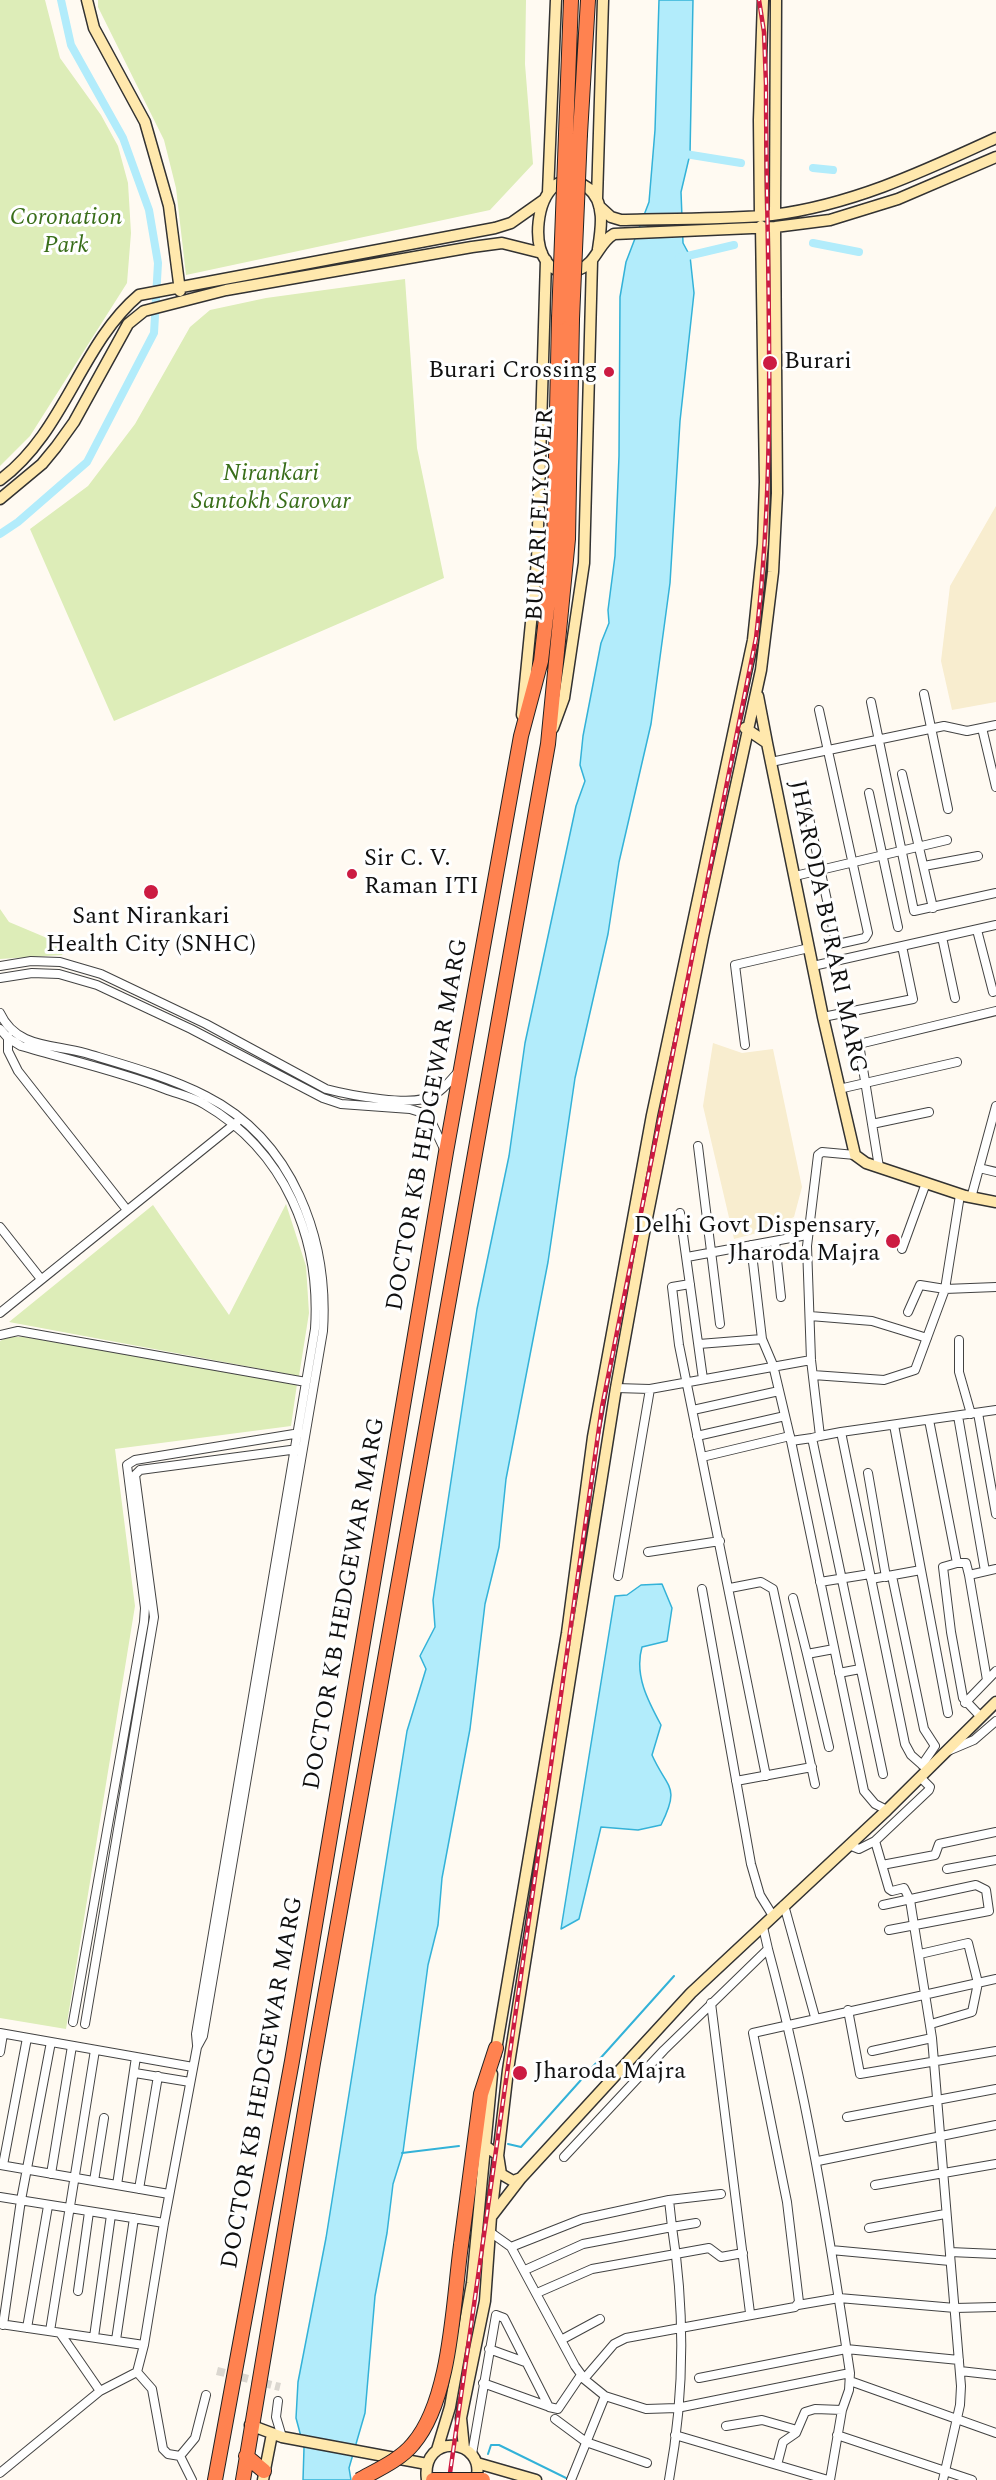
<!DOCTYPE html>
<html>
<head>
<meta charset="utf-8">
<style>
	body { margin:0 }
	canvas { display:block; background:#fffaf2 }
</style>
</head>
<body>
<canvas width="996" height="2480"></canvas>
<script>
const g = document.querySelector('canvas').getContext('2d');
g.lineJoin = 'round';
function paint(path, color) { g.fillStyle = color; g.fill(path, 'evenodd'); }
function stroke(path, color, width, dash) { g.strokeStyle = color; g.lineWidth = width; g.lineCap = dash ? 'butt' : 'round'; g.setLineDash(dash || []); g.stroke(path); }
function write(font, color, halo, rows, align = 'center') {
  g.font = font + ' Spectral,serif'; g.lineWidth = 6; g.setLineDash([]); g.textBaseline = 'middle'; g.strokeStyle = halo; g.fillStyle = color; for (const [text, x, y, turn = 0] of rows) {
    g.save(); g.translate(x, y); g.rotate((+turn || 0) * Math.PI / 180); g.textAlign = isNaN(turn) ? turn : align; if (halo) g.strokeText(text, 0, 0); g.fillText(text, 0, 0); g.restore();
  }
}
const farmland = new Path2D(`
	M 996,506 L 996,702 L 952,710 L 941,661 L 950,586 Z
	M 713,1043 L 742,1053 L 773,1049 L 802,1187 L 794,1217 L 761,1232 L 734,1239 L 703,1106 Z`);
const green = new Path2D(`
	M 0,0 L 45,0 L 60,58 L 101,115 L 118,146 L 128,183 L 131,233 L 127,283 L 30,436 L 0,466 Z
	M 98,0 L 526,0 L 525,64 L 533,164 L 490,210 L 186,275 L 176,188 L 164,140 L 98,7 Z
	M 405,279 L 417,448 L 444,578 L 114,721 L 30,529 L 88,486 L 135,424 L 190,327 L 210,310 L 266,298 Z
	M 0,909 L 9,922 L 66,946 L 62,955 L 0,959 Z
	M 286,1204 L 306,1266 L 309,1313 L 299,1376 L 9,1322 L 153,1205 L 229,1315 Z
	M 8,1337 L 24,1337 L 297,1384 L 291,1426 L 115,1449 L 135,1606 L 66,2029 L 0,2018 L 0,1341 Z`);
const water = new Path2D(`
	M 659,0 L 693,0 L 690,154 L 681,192 L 683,243 L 690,256 L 694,293 L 680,421 L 670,583 L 651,724 L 619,862 L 608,934 L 575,1078 L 548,1262 L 506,1479 L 499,1547 L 485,1604 L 470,1729 L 442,1878 L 438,1925 L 428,1965 L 403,2152 L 393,2184 L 387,2233 L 375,2296 L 365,2413 L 349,2468 L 351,2480 L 303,2480 L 304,2448 L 296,2418 L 298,2382 L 326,2238 L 407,1731 L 426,1669 L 420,1656 L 435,1627 L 433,1600 L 477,1309 L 509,1156 L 525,1043 L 576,806 L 585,781 L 580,765 L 583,736 L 601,643 L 609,623 L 608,610 L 615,556 L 619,456 L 620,297 L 626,262 L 649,202 L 655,130 Z
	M 662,1584 L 672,1608 L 667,1641 L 642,1647 C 634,1675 648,1701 661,1725 L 652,1755 C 667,1789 681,1785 661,1825 L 638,1830 L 601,1827 L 579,1919 L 561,1929 L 615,1596 L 627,1595 L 641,1585 Z`);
const stream = new Path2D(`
	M 508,2144 L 521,2147 L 674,1976
	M 402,2153 L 459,2146
	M 488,2454 L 491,2445 L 499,2445 L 570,2480`);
const canal = new Path2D(`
	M 679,153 L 741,163
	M 813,168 L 833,170
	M 813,243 L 859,252
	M 679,258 L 734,245
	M 0,534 L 18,522 L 87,462 L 154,333 L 158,263 L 149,210 L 123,138 L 71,45 L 61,0`);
const streetTunnel = new Path2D(`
	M 217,2371 L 280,2387`);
const street = new Path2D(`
	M 924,694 L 948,809
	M 871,702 L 914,911 L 996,893
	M 982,728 L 996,787
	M 771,762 L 944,726 L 967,731 L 996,725
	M 902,774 L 933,908
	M 869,793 L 898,927
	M 808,813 L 836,942 L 838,944 L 865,938 L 868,933 L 819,710
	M 924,866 L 978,856
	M 795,876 L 947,840
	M 977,930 L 993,992
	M 942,937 L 955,998
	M 0,966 L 31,961 L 60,962 L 101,974 L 206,1024 L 326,1089 C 349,1095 415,1108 434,1095 C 443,1090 451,1080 458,1072
	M 813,966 L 996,925
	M 0,978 L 32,973 L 59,974 L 97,985 L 191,1029 L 323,1098 L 341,1104 L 410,1109 L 423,1113 L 431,1121 L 445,1151
	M 0,1013 C 16,1048 52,1044 85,1053 C 125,1065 169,1077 206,1096 C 293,1140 329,1239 323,1331 L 203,2036 L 197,2047 L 164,2223 L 144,2345 L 137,2372
	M 823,1017 L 913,999 L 902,946
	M 0,1029 L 8,1038 L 21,1046 C 69,1060 118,1071 165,1089 C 178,1094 192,1097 204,1104 C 285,1151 321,1238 315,1329 L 196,2034 L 197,2045
	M 8,1036 L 8,1051 L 18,1071 L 127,1210
	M 745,1045 L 735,965 L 809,948
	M 839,1089 L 957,1062
	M 872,1124 L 929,1112
	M 698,1146 L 720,1324
	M 855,1155 L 822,1152 L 818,1155 L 807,1246 L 811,1360 L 820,1436 L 841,1432 L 905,1744 L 911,1755 L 928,1770
	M 879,1167 L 859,1044 L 996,1011
	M 979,1168 L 996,1172
	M 971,1198 L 996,1106
	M 680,1213 L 703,1379
	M 0,1227 L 41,1279
	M 775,1241 L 781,1297
	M 751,1245 L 762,1339 L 773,1365 L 791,1441 L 864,1791 L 875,1804 L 887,1810
	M 902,1249 L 926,1183
	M 687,1257 L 807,1235
	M 690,1284 L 672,1287 L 679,1345 L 766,1776
	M 908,1312 L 920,1285 L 945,1289 L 996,1287
	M 0,1313 L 237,1122
	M 810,1316 L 872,1321 L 927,1338
	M 0,1335 L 18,1331 L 306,1382
	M 959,1340 L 959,1372 L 971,1414
	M 699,1344 L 762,1339
	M 813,1375 L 884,1380 L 915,1370 L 945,1289 L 960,1195
	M 616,1388 L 650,1389 L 811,1360
	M 693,1410 L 779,1391
	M 978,1413 L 996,1514
	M 958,1416 L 985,1571
	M 929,1420 L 957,1563 L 966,1563 L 969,1575 L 987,1680
	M 841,1432 L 996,1410
	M 697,1436 L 785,1416
	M 820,1436 L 812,1438 L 883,1774
	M 791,1441 L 812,1438
	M 702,1457 L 790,1436
	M 868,1473 L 886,1577
	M 648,1552 L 720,1541
	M 957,1563 L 943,1567 L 951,1632 L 963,1698 L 981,1717
	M 921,1570 L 948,1713
	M 969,1575 L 996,1569
	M 618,1576 L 650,1389
	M 892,1576 L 924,1729 L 935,1746 L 922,1765
	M 871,1579 L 921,1570 L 894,1425
	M 820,1582 L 870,1574
	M 730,1588 L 761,1582 L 773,1589 L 815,1784
	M 702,1589 L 751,1864 L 760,1895 L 773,1916
	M 793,1598 L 807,1654
	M 839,1673 L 860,1669
	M 965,1703 L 996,1671
	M 829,1747 L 807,1654 L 834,1649
	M 948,1751 L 974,1740 L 996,1721
	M 736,1781 L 812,1767
	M 875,1841 L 889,1889 L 892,1891 L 904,1888 L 910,1900 L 932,2038 L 961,2386 L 960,2405 L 943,2480
	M 849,1845 L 859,1849 L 875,1841 L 929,1790 L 930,1787 L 920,1777
	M 882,1865 L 935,1855 L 939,1844 L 996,1832
	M 947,1869 L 996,1860
	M 784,1905 L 815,2017
	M 883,1905 L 976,1885 L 986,1890 L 989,1911 L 889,1930
	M 763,1927 L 768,1949
	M 920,1954 L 968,1943 L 978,1983 L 972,2012 L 931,2024
	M 711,2003 L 750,2313
	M 848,2010 L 860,2074 L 996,2051
	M 73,2022 L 144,1622 L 145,1608 L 127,1465 L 135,1460 L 300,1433
	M 85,2024 L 154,1617 L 135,1475 L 140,1470 L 298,1449
	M 0,2033 L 193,2067
	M 872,2051 L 932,2038
	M 0,2052 L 3,2034
	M 135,2073 L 190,2082
	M 847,2117 L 996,2089
	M 564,2157 L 664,2050 L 768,1949 C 806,2089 829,2230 850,2373 L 849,2390 L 842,2410 L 830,2480
	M 818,2161 L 996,2125
	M 0,2165 L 169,2194
	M 3,2165 L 27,2038
	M 51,2174 L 72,2046
	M 94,2181 L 104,2118
	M 117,2185 L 136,2057
	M 875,2185 L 996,2164
	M 139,2189 L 158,2076
	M 0,2197 L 164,2223
	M 869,2228 L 945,2214
	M 490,2232 L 511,2247 L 575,2366 L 583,2377
	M 511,2247 L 582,2219 L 669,2200 L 721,2194
	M 831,2250 L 950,2261
	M 950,2252 L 996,2254
	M 525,2270 L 583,2244 L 672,2227 L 669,2200
	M 78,2291 L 89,2212
	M 537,2293 L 592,2269 L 709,2248 L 721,2257 L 743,2253
	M 798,2305 L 839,2298 L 955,2308 L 996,2307
	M 0,2324 L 144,2345
	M 3,2325 L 21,2200 L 51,2042
	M 27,2328 L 48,2206
	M 50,2331 L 95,2050
	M 60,2333 L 100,2391
	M 94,2337 L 111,2215
	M 116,2340 L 134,2218
	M 561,2340 L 600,2319
	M 489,2349 L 525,2362
	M 960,2371 L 996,2375
	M 699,2378 L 846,2349 L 959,2360
	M 850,2381 L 996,2433
	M 483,2383 L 547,2406
	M 605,2396 L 646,2409 L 677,2408 L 850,2373
	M 278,2401 L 276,2417 L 282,2437
	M 555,2419 L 586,2442 L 647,2463
	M 726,2426 L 762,2420 L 797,2430
	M 675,2435 L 828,2480
	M 837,2435 L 972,2480
	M 472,2454 L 496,2315 L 504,2318 L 549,2407 L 558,2409 L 581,2375
	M 180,2456 L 195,2438 L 206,2395
	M 777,2465 L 783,2442 L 796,2433 L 805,2412 L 815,2409 L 842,2410
	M 0,2473 L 100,2391 L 137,2372 L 152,2389 L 163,2449 L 168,2454 L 180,2456 L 192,2480
	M 571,2480 L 605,2396 L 584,2379 L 614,2344 L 626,2338 L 795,2307 L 799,2302 L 787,2202 L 753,2033 L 996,1979
	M 669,2480 C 684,2398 685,2310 672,2227 L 696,2223`);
const secondary = new Path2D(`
	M 87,0 L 94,28 L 145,122 L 169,206 L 180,291
	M 548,193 L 556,0
	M 597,199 L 603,0
	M 599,206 L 611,217 L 621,220 C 671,218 723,220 772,215 C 852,205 924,171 996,138
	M 775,214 L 776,0
	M 760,216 L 759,120 L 763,0
	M 598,249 C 601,230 606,202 588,188 C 532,146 515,294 580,269 C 596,263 599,242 614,234 L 775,227 L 830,220 L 898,199 L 996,157
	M 0,480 C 65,432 80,345 139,295 L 495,228 L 511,223 L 545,199
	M 0,499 L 42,464 L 56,447 L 74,422 L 128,324 L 144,311 L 226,290 L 472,247 L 502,243 L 542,253
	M 758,696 L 767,743
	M 522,715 L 537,561 L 546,260
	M 553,728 L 564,698 L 584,563 L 592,261
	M 745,728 L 767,743 L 823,1017 L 855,1155 L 866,1163 L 965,1196 L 996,1202
	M 495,2056 L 567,1633 L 593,1437 L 652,1115 L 753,640 L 763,544 L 765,482 L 761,226
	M 484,2145 L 498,2155 L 501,2174 L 513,2181 L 521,2178
	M 491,2217 L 521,2178 L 691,1993 L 887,1810 L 996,1702
	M 250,2425 L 282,2437 L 427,2464
	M 464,2448 L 461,2418 L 485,2301 L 491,2217 L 508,2070 L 616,1388 L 643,1238 L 703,937 L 761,670 L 773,572 L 777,493 L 775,227
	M 437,2450 L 450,2407 L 472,2283 L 492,2074
	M 477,2463 L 536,2480
	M 263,2480 L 272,2434
	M 427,2480 C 420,2431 488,2438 476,2480`);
const highway = new Path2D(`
	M 566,134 L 571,0
	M 580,134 L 588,0
	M 461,2245 L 481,2094 L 496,2048
	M 246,2456 L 264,2471
	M 215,2480 L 292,2061 L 446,1152 L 521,736 L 541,661 L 554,549 L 559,318
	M 243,2480 L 313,2063 L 548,744 L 568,539 L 572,319`);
const rail = new Path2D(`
	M 449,2480 L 602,1407 L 756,638 C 778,455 766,268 766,84 L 764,32 L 759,0`);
const highwayBridge = new Path2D(`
	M 559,318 L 566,134
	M 572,319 L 580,134
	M 359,2480 C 377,2470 400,2460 413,2444 C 451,2400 453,2303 461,2245
	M 433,2480 L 483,2480`);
const markers = [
	[770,363,8,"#cc1b42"],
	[609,372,6,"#cc1b42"],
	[352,874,6,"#cc1b42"],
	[151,892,8,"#cc1b42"],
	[893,1241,8,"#cc1b42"],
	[520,2073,8,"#cc1b42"]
];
const parkNames = [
	["Coronation",66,219],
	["Park",66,247],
	["Nirankari",271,475],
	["Santokh Sarovar",271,503]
];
const poiNames = [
	["Burari",784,363],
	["Burari Crossing",597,372,"right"],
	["Sir C. V.",364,860],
	["Raman ITI",364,888],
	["Sant Nirankari",151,918,"center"],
	["Health City (SNHC)",151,946,"center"],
	["Delhi Govt Dispensary,",880,1227,"right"],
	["Jharoda Majra",880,1255,"right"],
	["Jharoda Majra",534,2073]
];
const streetNames = [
	["BURARI FLYOVER",542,515,-87],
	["JHARODA BURARI MARG",826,927,78],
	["DOCTOR KB HEDGEWAR MARG",429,1125,-80],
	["DOCTOR KB HEDGEWAR MARG",346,1604,-80],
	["DOCTOR KB HEDGEWAR MARG",264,2083,-80]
];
paint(farmland, '#f8edcf');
paint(green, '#ddedb8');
paint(water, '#b2ecfb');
stroke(water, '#33b2d8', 1.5);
stroke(stream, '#33b2d8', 2);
stroke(canal, '#b2ecfb', 8);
stroke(streetTunnel, '#dbd7d0', 8, [8, 4]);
stroke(street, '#434343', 10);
stroke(secondary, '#323232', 13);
stroke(highway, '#212121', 16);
stroke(street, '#fff', 8);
stroke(secondary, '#ffe8ad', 10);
stroke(highway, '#ff8250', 14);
stroke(rail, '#cc1b42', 4.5);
stroke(rail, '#fff', 2, [7]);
stroke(highwayBridge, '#212121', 16, []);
stroke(highwayBridge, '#ff8250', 14);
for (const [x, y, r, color] of markers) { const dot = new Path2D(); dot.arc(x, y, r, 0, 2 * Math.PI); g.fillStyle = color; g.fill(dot); stroke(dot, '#fff', 2); }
write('italic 24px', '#396e1a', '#fff', parkNames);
write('24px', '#101010', '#fff', poiNames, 'left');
write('24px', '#101010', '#fff', streetNames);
</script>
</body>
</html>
